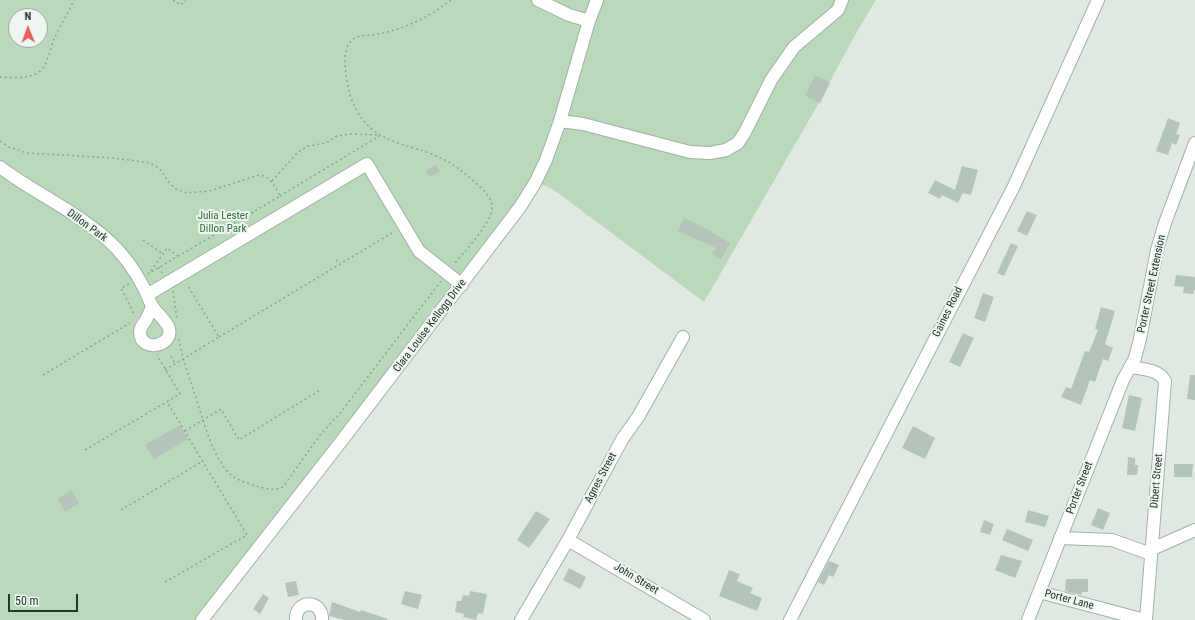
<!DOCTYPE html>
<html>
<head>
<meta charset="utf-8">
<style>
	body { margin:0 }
	#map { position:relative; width:1195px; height:620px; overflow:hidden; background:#dfe9e2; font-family:"Roboto Condensed",sans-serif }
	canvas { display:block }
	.north { position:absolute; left:8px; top:8px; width:40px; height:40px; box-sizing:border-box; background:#eff6f1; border:1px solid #9daaa2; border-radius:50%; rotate:359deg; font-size:11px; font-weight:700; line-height:16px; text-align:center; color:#21382c }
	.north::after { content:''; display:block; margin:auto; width:14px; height:18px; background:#e85e5f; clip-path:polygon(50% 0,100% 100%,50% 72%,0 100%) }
	.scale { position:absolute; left:8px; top:594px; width:70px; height:18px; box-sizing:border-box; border:2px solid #21382c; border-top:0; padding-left:5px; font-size:12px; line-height:14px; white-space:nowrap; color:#21382c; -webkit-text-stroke:3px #eff6f1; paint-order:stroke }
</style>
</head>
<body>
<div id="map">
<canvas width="1195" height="620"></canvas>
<div class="north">N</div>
<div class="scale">50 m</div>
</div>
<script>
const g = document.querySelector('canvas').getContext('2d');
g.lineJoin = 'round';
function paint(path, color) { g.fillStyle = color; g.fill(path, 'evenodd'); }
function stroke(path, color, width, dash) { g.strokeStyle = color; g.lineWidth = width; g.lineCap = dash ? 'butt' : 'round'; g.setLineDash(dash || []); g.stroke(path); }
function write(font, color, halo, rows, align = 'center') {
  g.font = font + ' "Roboto Condensed",sans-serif'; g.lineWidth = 4; g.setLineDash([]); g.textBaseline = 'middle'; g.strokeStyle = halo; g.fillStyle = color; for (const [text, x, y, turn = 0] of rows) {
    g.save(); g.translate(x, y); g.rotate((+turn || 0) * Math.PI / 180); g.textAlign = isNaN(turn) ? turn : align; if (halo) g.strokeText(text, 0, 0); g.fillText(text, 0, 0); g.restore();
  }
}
const green = new Path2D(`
	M 0,0 L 876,0 L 856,33 L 816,108 L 704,302 L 554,190 L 533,180 L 516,208 L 196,620 L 0,620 ZM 16,16 L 40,16 L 40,40 L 16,40 Z`);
const building = new Path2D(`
	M 815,75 L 830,83 L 820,103 L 805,96 Z
	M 1168,118 L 1180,123 L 1176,134 L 1180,135 L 1176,145 L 1172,143 L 1168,155 L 1156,151 Z
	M 436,165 L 440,172 L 429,177 L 426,170 Z
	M 962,166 L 978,170 L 971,195 L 963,193 L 958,203 L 942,195 L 940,199 L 928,193 L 935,180 L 955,190 Z
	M 1027,211 L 1037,215 L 1027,236 L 1017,231 Z
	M 684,218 L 711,231 L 711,232 L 730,243 L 721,259 L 712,254 L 716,248 L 678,231 Z
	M 1011,243 L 1018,246 L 1004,276 L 997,273 Z
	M 1176,275 L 1195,277 L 1195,290 L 1194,290 L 1193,294 L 1183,293 L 1184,287 L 1174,286 Z
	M 983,293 L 994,297 L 985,322 L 974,318 Z
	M 1101,307 L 1115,311 L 1105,344 L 1113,348 L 1108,361 L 1103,359 L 1095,382 L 1090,380 L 1081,405 L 1061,397 L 1066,387 L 1071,389 L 1085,351 L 1089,352 L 1098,330 L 1095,329 Z
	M 963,333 L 974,338 L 960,367 L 949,362 Z
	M 1190,375 L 1195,375 L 1195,400 L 1187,399 Z
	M 1129,395 L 1142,398 L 1135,431 L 1122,428 Z
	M 180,425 L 188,439 L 154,459 L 145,445 Z
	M 913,426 L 935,438 L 925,459 L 902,448 Z
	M 1128,457 L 1135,458 L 1135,465 L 1138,465 L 1137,475 L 1127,475 Z
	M 1174,464 L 1193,464 L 1192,477 L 1174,477 Z
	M 71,490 L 79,503 L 65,512 L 58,499 Z
	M 1098,508 L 1110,513 L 1103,530 L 1091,525 Z
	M 1028,510 L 1049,516 L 1045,527 L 1025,522 Z
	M 536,511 L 550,519 L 529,548 L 517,540 Z
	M 984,520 L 994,524 L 990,535 L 980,532 Z
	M 1007,529 L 1033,540 L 1028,551 L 1002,540 Z
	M 1001,555 L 1022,561 L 1015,578 L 995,570 Z
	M 829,561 L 839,565 L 833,577 L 829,575 L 824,585 L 818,582 Z
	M 569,568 L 586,577 L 580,589 L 563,580 Z
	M 729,570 L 740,574 L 737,581 L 753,588 L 750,593 L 762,598 L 757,611 L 719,596 Z
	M 1066,579 L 1088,579 L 1088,592 L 1082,592 L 1082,595 L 1065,591 Z
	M 296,581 L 299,595 L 288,597 L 285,583 Z
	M 405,591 L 422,595 L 418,609 L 401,604 Z
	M 470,591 L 487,594 L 483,614 L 478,613 L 476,620 L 463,617 L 464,614 L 455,612 L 457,601 L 461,601 L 463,595 L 469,596 Z
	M 263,594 L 269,598 L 260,614 L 253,609 Z
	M 332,602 L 360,612 L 361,610 L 388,619 L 387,620 L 345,620 L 329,616 Z`);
const path = new Path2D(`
	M 173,0 L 181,5 L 185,0
	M 451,0 C 430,17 404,29 378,34 C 369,36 359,34 352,40 C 342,50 345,68 347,81 C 350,100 358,118 373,130 C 393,145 413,146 434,155 C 452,162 465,173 479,186 C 487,193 495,202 491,214 C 487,227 463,254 453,265
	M 0,77 C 14,78 37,80 45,65 C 49,56 51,47 54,39 C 60,26 68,13 74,0
	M 0,141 L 9,147 L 27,153 L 114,158 L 150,163 L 159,168 L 170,184 L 176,189 L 187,193 L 209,191 L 259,175 C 271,176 275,187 280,196 L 148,274
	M 272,181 L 298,152 L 308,146 L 326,143 L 337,136 L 349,134 L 380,135
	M 280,196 L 381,135
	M 252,212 L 255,215
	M 143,240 L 163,254
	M 336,260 L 339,264
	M 159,267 L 162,273
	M 151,271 L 167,248 L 178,256
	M 129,284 L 121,288 L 135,316
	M 173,291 L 177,319
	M 219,337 L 395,231
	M 179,339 C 182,358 189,376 195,395 C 203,418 212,458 231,475 C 238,481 258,487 268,489 C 273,490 278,489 283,487 L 320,435 L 341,412 L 441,281
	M 171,356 L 175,364
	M 165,370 L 219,337 L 188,286
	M 43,375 L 130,323
	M 185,431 L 221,409 L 239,440 L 320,390
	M 85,450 L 180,394 L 157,355
	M 121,510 L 203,461
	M 165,582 L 247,535 L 167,402`);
const minor = new Path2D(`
	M 538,0 L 569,15 L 589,21
	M 560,121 L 583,124 L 690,152 L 710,153 L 726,150 L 738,143 L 745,132 L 771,80 L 794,47 L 838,10 L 842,0
	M 0,167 C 37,195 86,216 117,249 C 133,266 144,286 152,306
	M 147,295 L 367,164 L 419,251 L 462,285
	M 152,306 C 157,313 164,319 168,326 C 177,346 140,354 140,332 C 140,326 145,323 147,318 C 149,314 151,310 152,306 Z
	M 1130,367 C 1142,369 1158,369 1165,381 L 1146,620
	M 1060,538 L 1112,540 L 1151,554
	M 568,540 L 704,620
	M 1152,549 L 1195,530
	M 1039,592 L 1145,620
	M 202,620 L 340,443 L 520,207 L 535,183 L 546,160 L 560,121 L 589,21 L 597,0
	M 296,620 C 295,599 323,599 322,620
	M 521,620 L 568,540 L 612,458 L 623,438 L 638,417 L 683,337
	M 790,620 L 1014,186 L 1098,0
	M 1028,620 L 1123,380 L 1135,358 L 1140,339 L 1157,250 L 1165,223 L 1195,143`);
const parkNames = [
	["Julia Lester",223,216],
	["Dillon Park",223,229]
];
const streetNames = [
	["Dillon Park",87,226,36],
	["Porter Street Extension",1152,284,-78],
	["Gaines Road",948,312,-64],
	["Clara Louise Kellogg Drive",430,326,-53],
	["Agnes Street",601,478,-62],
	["Dibert Street",1157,481,-85],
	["Porter Street",1080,488,-69],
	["John Street",636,579,31],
	["Porter Lane",1069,600,15]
];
paint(green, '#b9d9ba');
paint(building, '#b5c4ba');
stroke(minor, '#a2b0a8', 14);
stroke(path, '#81ab94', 1.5, [2, 3]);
stroke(minor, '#fff', 12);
write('11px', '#2f6c37', '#eff6f1', parkNames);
write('11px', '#21382c', '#eff6f1', streetNames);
</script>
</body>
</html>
